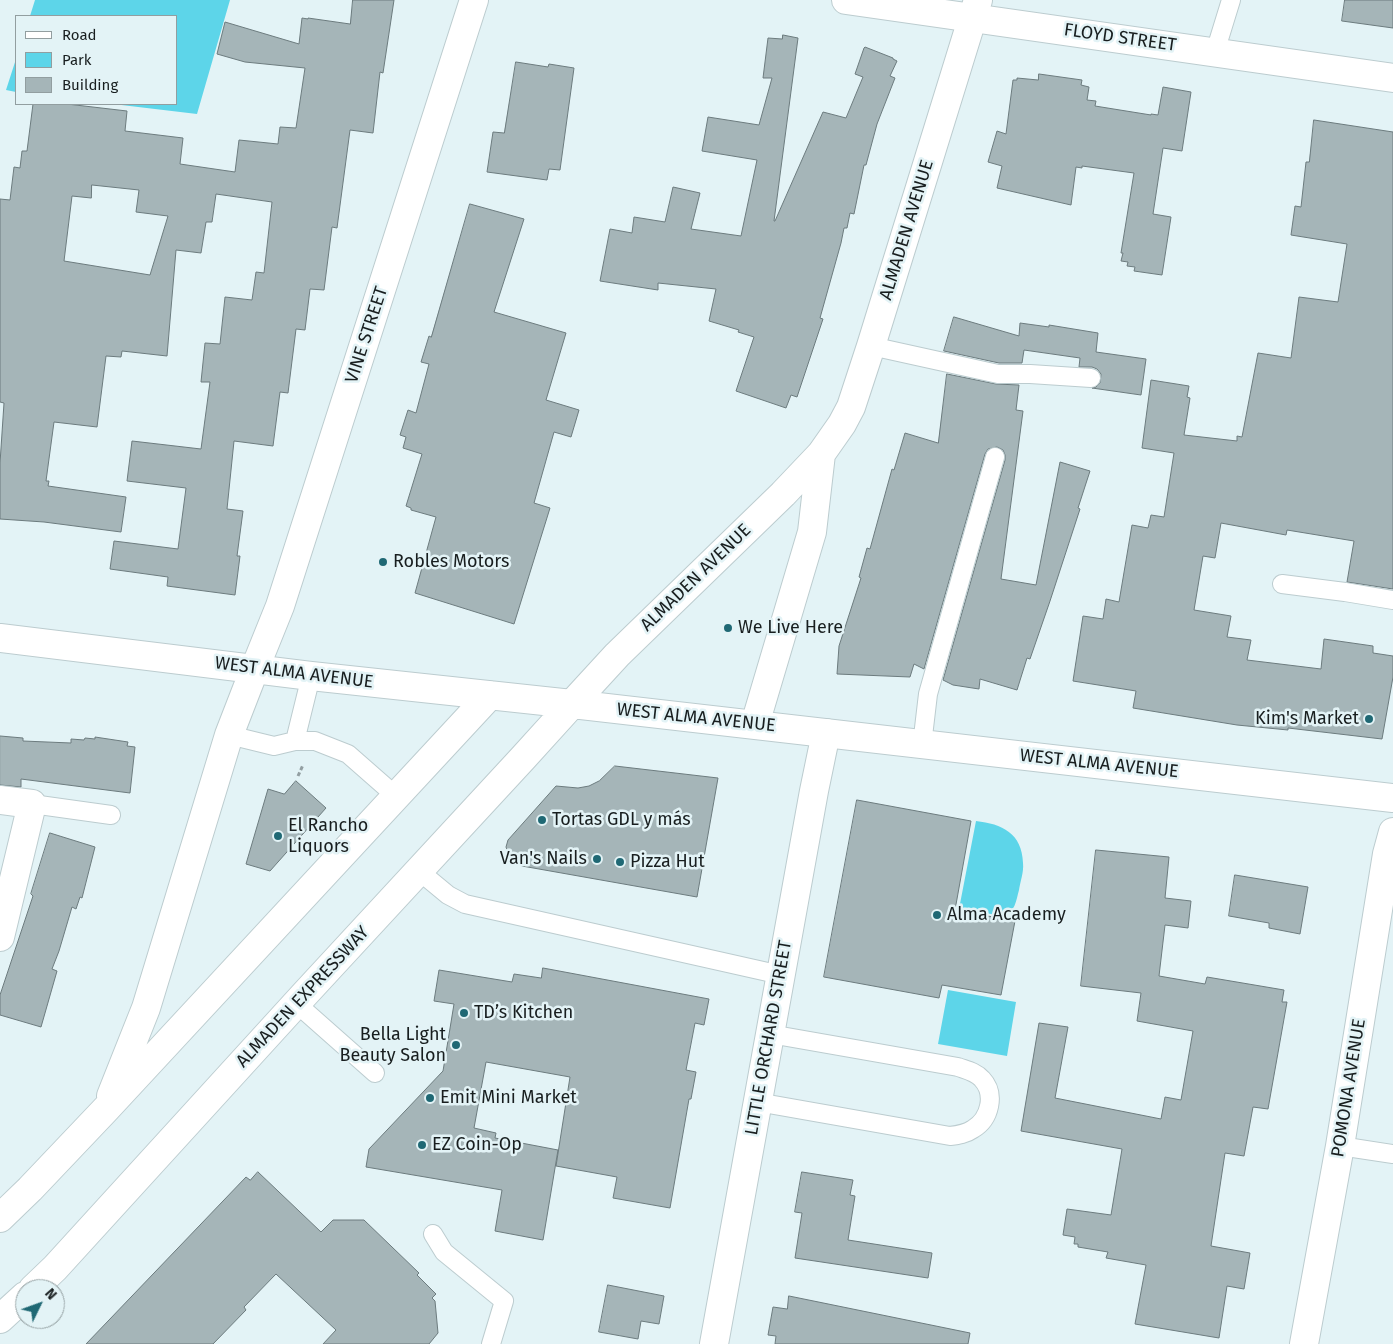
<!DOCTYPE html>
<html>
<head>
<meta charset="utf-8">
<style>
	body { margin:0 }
	#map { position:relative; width:1393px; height:1344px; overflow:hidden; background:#e3f3f6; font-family:"Fira Sans",sans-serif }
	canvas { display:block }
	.legend { position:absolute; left:15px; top:15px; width:162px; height:90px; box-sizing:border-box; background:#e3f3f6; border:1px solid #929ea0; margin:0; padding:6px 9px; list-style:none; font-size:15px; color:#181e1f }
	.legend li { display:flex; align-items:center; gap:10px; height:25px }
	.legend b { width:25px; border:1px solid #929ea0 }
	.north { position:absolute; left:15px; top:1279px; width:50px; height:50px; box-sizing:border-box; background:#e3f3f6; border:1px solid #929ea0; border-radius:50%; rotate:48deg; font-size:14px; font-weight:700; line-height:20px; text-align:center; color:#181e1f }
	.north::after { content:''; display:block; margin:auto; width:18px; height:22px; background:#1f6874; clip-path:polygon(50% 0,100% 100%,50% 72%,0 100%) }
</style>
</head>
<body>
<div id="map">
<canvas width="1393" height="1344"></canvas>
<ul class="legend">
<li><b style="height:6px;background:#fff"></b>Road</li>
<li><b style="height:14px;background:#5dd5e9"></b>Park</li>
<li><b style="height:14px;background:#a5b5b8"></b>Building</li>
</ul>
<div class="north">N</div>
</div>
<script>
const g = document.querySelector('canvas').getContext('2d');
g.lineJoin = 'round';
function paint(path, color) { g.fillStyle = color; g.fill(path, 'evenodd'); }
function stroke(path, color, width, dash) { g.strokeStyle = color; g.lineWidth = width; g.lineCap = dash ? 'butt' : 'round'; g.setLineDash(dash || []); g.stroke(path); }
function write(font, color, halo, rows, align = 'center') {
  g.font = font + ' "Fira Sans",sans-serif'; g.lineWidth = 5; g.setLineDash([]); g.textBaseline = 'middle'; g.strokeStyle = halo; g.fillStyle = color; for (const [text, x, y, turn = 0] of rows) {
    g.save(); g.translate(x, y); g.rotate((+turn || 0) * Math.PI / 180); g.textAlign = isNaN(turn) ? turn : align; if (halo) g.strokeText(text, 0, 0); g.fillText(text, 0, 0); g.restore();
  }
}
const green = new Path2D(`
	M 35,0 L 230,0 L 197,114 L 113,104 L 176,104 L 176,16 L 30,16 Z
	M 16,59 L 16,92 L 6,90 Z
	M 976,821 C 1002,824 1022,833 1023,863 C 1024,872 1020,882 1019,890 C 1016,901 1015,912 1004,916 L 959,909 Z
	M 948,990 L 1016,1002 L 1007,1056 L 938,1044 Z`);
const building = new Path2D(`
	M 353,0 L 394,0 L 383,73 L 380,72 L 373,133 L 350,130 L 337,228 L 332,227 L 324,290 L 310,289 L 305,330 L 296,329 L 288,393 L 280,392 L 273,446 L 234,441 L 227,509 L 243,511 L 237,556 L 240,556 L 235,595 L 167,586 L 168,577 L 110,569 L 114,541 L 178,549 L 186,488 L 127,481 L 132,441 L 201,449 L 210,382 L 201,382 L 205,343 L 220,344 L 225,297 L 252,300 L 256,272 L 264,273 L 272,202 L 216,194 L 212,222 L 206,222 L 201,253 L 176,250 L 167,356 L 122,351 L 121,357 L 106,356 L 97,427 L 54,422 L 46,481 L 49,481 L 48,486 L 126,497 L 121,532 L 44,522 L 0,519 L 0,463 L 4,403 L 0,402 L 0,199 L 10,200 L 14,167 L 20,168 L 22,151 L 27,151 L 33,104 L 67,104 L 127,111 L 125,131 L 183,138 L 180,164 L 235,172 L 239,140 L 278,144 L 280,127 L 296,128 L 305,68 L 245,62 L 217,54 L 225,22 L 299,44 L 302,18 L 308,19 L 308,18 L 350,24 ZM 92,185 L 139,190 L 136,212 L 168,216 L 150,275 L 64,261 L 72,196 L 91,198 Z
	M 1345,0 L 1393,0 L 1393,28 L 1342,21 Z
	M 783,35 L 798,38 L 774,221 L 775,221 L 823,112 L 846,118 L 863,77 L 855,74 L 864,48 L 865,47 L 893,58 L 893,59 L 897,61 L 890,76 L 895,78 L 877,124 L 866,165 L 864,165 L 854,214 L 850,213 L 847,228 L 844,228 L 841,243 L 820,318 L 823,319 L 797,397 L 791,395 L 786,408 L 736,391 L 754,337 L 738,332 L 739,330 L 709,321 L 716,289 L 658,283 L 658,290 L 600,281 L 610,229 L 632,233 L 634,217 L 665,222 L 673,187 L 700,193 L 691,229 L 741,236 L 757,160 L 702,151 L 708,117 L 759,125 L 772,78 L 763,78 L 768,38 L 782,39 Z
	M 516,62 L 548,67 L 549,64 L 574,68 L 560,170 L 549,169 L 547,180 L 487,172 L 493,132 L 504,133 Z
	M 1039,74 L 1082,80 L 1081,85 L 1089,87 L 1087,100 L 1096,101 L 1095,106 L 1151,115 L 1151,114 L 1158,115 L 1163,87 L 1191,92 L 1182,151 L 1163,148 L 1153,214 L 1171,217 L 1162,275 L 1134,271 L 1135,267 L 1127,266 L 1128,262 L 1121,261 L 1123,253 L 1121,253 L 1134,173 L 1082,166 L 1082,168 L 1076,167 L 1071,205 L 997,188 L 1002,166 L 988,162 L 997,131 L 1006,134 L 1013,80 L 1017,80 L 1017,78 L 1038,80 Z
	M 1314,120 L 1393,132 L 1393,589 L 1347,582 L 1354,541 L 1287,530 L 1286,535 L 1221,523 L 1215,558 L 1203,556 L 1194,610 L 1231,616 L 1227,637 L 1251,640 L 1247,660 L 1321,669 L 1324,639 L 1373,646 L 1373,653 L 1393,656 L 1393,677 L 1382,739 L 1288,728 L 1288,730 L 1237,725 L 1133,708 L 1136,691 L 1073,681 L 1083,616 L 1103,619 L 1106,599 L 1119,602 L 1132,525 L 1148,528 L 1151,515 L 1164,517 L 1174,453 L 1142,448 L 1151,380 L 1189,386 L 1187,397 L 1190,398 L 1184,435 L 1237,441 L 1237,436 L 1242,437 L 1258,353 L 1291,358 L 1299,297 L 1338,302 L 1347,244 L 1291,235 L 1295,206 L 1301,207 L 1306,162 L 1309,162 Z
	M 470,204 L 524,219 L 494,312 L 566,333 L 546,400 L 579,410 L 571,437 L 554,432 L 534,503 L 550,508 L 514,624 L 415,593 L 436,517 L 411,510 L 411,508 L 406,506 L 422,454 L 403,448 L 406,437 L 400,435 L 408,410 L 416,413 L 429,364 L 421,362 L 429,336 L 431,337 Z
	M 954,317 L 1019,336 L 1020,323 L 1049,327 L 1049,325 L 1098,333 L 1096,352 L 1146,359 L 1141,395 L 1092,388 L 1096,387 L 1100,383 L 1101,374 L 1097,369 L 1092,367 L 1079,367 L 1080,358 L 1024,350 L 1022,363 L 999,363 L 944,351 Z
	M 947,374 L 996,384 L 1019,385 L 1016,410 L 1023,411 L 1001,579 L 1036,585 L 1060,462 L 1090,471 L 1078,508 L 1080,509 L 1050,601 L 1030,659 L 1027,658 L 1017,690 L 980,679 L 979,689 L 953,685 L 943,680 L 1005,460 L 1005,455 L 1003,450 L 997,447 L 988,449 L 985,454 L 924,669 L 914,664 L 910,677 L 837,674 L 839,646 L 861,578 L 859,577 L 867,548 L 870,549 L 892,469 L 894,470 L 905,433 L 938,443 Z
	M 0,736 L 23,738 L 23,741 L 71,743 L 71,739 L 84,740 L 85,738 L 95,739 L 95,737 L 128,742 L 127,746 L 135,747 L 130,793 L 21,779 L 21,787 L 0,785 Z
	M 615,766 L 718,778 L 697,897 L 522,866 L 510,859 L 506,847 L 508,840 L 556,786 L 578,788 L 589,786 L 599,781 Z
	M 296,781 L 326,808 L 270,871 L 246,864 L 268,789 L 284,794 Z
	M 857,800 L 971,821 L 955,910 L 1015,921 L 1001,995 L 942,985 L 939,998 L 824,977 Z
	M 50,833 L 95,847 L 82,898 L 80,897 L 76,909 L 72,907 L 59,951 L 52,969 L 57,971 L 41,1027 L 0,1015 L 0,995 L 33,896 L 31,894 Z
	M 1096,850 L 1169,857 L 1165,898 L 1191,901 L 1188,928 L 1165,925 L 1159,976 L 1205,984 L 1207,977 L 1284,990 L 1282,1002 L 1287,1002 L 1268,1109 L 1253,1107 L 1244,1156 L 1225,1153 L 1211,1246 L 1250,1253 L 1244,1289 L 1227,1286 L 1219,1338 L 1135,1324 L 1146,1265 L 1106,1258 L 1108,1252 L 1078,1247 L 1078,1244 L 1074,1244 L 1075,1237 L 1063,1235 L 1067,1209 L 1111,1215 L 1122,1149 L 1021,1131 L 1039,1023 L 1068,1027 L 1055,1098 L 1161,1119 L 1165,1097 L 1181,1100 L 1193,1031 L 1137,1021 L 1141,993 L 1081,986 Z
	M 1235,875 L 1308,887 L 1300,934 L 1269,928 L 1269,923 L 1229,916 Z
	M 543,968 L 709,999 L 704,1025 L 695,1023 L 686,1070 L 696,1072 L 691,1099 L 689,1099 L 670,1208 L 613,1198 L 617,1177 L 556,1166 L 570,1077 L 486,1062 L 474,1128 L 496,1133 L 495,1138 L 558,1150 L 543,1240 L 495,1231 L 502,1190 L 366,1167 L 369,1149 L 443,1071 L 454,1004 L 434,1001 L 439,970 L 512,982 L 514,974 L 541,978 Z
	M 258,1172 L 321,1232 L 333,1220 L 364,1220 L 419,1273 L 417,1275 L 436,1294 L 432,1298 L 435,1301 L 438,1333 L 429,1344 L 323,1344 L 336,1330 L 276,1274 L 244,1307 L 246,1310 L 213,1344 L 86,1344 L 246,1177 L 250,1180 Z
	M 802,1172 L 853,1180 L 850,1195 L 855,1196 L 848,1240 L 932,1253 L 928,1278 L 795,1258 L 802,1213 L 795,1212 Z
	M 608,1285 L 664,1296 L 659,1324 L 641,1321 L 638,1339 L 599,1332 Z
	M 789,1296 L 970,1333 L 968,1344 L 775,1344 L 776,1336 L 768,1335 L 773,1307 L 787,1309 Z`);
const path = new Path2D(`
	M 298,776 L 303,765`);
const lane = new Path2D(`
	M 1215,52 L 1231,0
	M 871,346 L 998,374 L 1030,374 L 1091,378
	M 1282,584 L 1345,592 L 1393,600
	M 229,735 L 274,746 L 295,741 L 315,741 L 348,754 L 397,797
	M 295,741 L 311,676
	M 922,745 L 928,694 L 995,457
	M 32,804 L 111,815
	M 419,871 L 448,895 L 465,904 L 781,975
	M 297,1004 L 375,1073
	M 757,1102 L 950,1136 C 958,1135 966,1134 973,1129 C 990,1119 996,1094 982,1079 C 976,1072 966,1070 958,1067 L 770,1034
	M 1340,1146 L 1393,1154
	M 433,1234 L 444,1252 L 504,1301 L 491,1344`);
const street = new Path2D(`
	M 846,0 L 1393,78
	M 0,800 L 32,804 L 0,937
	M 714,1344 L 814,791 L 826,733
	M 1304,1344 L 1340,1146 L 1387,854 L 1393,832`);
const secondary = new Path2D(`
	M 255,668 L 280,606 L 474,0
	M 572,704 L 617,655 L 783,494 L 821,454 L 842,424 L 851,407 L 871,346 L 978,0
	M 755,724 L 812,532 L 821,454`);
const primary = new Path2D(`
	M 0,638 L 311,676 L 572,704 L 1393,798
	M 111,1096 L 146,1008 L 229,735 L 255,668
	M 0,1218 L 30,1189 L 106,1109 L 490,695
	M 33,1289 L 55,1268 L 303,996 L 523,758 L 572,704
	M 0,1319 L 25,1296`);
const markers = [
	[383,562,5,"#1f6874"],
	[728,628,5,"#1f6874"],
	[1369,719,5,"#1f6874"],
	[542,820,5,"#1f6874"],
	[278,836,5,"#1f6874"],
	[597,859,5,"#1f6874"],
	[620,862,5,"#1f6874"],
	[937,915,5,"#1f6874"],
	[464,1013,5,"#1f6874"],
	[456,1045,5,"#1f6874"],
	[430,1098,5,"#1f6874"],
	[422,1145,5,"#1f6874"]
];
const streetNames = [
	["FLOYD STREET",1120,38,8],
	["ALMADEN AVENUE",907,230,-73],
	["VINE STREET",367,335,-72],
	["ALMADEN AVENUE",696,578,-44],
	["WEST ALMA AVENUE",294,673,7],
	["WEST ALMA AVENUE",696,718,6],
	["WEST ALMA AVENUE",1099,764,6],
	["ALMADEN EXPRESSWAY",303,997,-47],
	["LITTLE ORCHARD STREET",769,1038,-80],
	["POMONA AVENUE",1349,1088,-81]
];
const poiNames = [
	["Robles Motors",393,562],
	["We Live Here",738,628],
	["Kim's Market",1359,719,"right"],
	["Tortas GDL y más",552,820],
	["El Rancho",288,826],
	["Liquors",288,847],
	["Van's Nails",587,859,"right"],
	["Pizza Hut",630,862],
	["Alma Academy",947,915],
	["TD’s Kitchen",474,1013],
	["Bella Light",446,1035,"right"],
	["Beauty Salon",446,1056,"right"],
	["Emit Mini Market",440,1098],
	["EZ Coin-Op",432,1145]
];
paint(green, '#5dd5e9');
paint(building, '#a5b5b8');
stroke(building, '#6c7b7e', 1);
stroke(lane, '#bccccf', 20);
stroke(street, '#bccccf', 30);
stroke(secondary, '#bccccf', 30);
stroke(primary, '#bccccf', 30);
stroke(path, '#939fa2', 3, [4, 2.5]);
stroke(lane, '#fff', 18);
stroke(street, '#fff', 28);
stroke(secondary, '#fff', 28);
stroke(primary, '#fff', 28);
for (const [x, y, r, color] of markers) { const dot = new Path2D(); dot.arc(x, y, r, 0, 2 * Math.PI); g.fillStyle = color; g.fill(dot); stroke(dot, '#e3f3f6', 2); }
write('18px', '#181e1f', '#e3f3f6', streetNames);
write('18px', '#181e1f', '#e3f3f6', poiNames, 'left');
</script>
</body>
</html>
